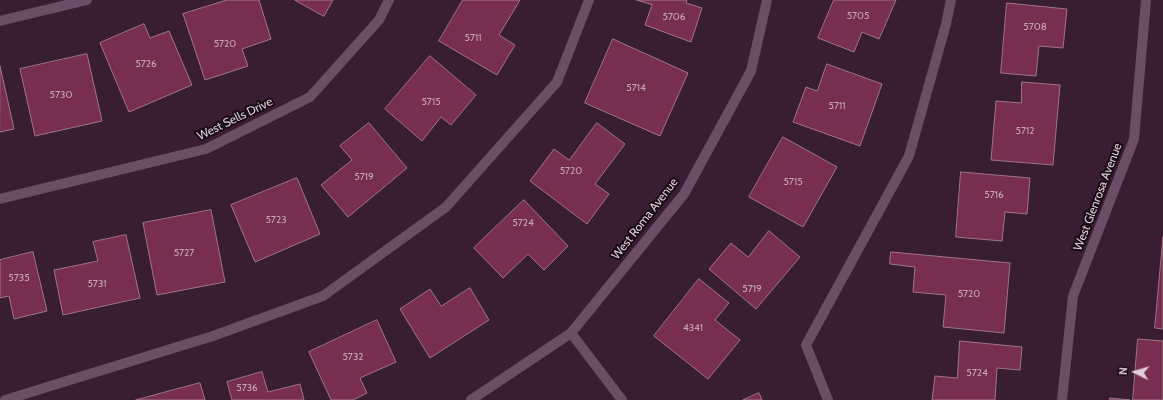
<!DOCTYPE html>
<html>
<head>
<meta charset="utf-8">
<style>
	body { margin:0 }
	#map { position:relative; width:1163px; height:400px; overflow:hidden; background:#381d33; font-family:Cabin,sans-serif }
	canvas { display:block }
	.north { position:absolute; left:1115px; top:352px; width:40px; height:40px; -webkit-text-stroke:3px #180c16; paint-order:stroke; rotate:275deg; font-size:11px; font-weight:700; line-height:16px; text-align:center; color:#e0cddb }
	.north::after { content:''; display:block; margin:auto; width:14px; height:18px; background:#e0cddb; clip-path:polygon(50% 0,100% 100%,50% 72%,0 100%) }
</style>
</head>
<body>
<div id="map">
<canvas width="1163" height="400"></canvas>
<div class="north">N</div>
</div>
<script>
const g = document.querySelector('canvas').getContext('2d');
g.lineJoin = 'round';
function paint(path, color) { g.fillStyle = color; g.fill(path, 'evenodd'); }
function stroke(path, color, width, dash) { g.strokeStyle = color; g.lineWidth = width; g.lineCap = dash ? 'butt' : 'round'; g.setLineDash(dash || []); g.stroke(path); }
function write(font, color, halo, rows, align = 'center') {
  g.font = font + ' Cabin,sans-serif'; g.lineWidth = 4; g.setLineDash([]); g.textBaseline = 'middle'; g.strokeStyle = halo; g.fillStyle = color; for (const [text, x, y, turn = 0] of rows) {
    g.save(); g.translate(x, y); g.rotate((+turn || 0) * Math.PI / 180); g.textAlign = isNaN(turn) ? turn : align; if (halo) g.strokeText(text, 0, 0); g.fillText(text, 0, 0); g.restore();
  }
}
const building = new Path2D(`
	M 227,0 L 259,0 L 271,39 L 242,49 L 248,66 L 205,80 L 183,14 Z
	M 295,0 L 333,0 L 324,16 Z
	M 463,0 L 520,0 L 499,35 L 515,45 L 497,75 L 439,41 Z
	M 637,0 L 687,0 L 686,3 L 702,8 L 691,42 L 645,25 L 652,5 Z
	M 834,0 L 896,0 L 879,39 L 862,32 L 854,52 L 818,38 Z
	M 1007,3 L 1067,9 L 1063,48 L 1039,46 L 1036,76 L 1001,73 Z
	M 144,24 L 150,38 L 169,31 L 192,85 L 129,112 L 100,43 Z
	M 613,39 L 688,73 L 660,136 L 585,103 Z
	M 87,54 L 102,121 L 35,136 L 20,69 Z
	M 430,56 L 476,95 L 451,125 L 441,117 L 422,141 L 385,109 Z
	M 827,64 L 882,84 L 860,146 L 793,122 L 806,87 L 817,91 Z
	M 0,66 L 14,129 L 0,132 Z
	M 1022,82 L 1060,85 L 1053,165 L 991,160 L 996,101 L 1021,103 Z
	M 369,123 L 407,168 L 348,217 L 321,185 L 352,160 L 340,146 Z
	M 597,123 L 625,144 L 595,184 L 609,194 L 587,224 L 530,181 L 554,149 L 569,160 Z
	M 783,137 L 837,167 L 803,227 L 749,197 Z
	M 961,172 L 1030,178 L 1027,214 L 1005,212 L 1002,241 L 956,237 Z
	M 297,178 L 320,234 L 255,262 L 231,205 Z
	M 524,200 L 568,246 L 544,270 L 528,254 L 503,278 L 474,248 Z
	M 211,210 L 225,282 L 157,295 L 143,223 Z
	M 769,231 L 800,257 L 756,309 L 709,269 L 731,243 L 748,257 Z
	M 126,235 L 140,298 L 63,315 L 54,270 L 98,261 L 93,242 Z
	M 1163,237 L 1163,329 L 1155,328 Z
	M 33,252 L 47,311 L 14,319 L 9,296 L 0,298 L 0,260 Z
	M 891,252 L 1010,263 L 1004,333 L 943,327 L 946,295 L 913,292 L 915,267 L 890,264 Z
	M 699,279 L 729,303 L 715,320 L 740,340 L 708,379 L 654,336 Z
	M 470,288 L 489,320 L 430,358 L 400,309 L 430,289 L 441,306 Z
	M 377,320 L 396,362 L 360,378 L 367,393 L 353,400 L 331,400 L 309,352 Z
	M 1138,339 L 1163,341 L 1163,400 L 1133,400 Z
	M 960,341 L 1022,347 L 1020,370 L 997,368 L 995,400 L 932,400 L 935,376 L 957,378 Z
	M 262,372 L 268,392 L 300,384 L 304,400 L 232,400 L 227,382 Z
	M 200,383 L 205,400 L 136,400 Z
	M 759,393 L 762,400 L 743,400 Z
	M 1110,398 L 1130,400 L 1110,400 Z`);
const lane = new Path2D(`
	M 0,21 L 87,0
	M 5,400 L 213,336 L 323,296 L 446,207 L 557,82 L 589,0
	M 828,400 L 806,345 L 909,156 L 946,24 L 951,0`);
const street = new Path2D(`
	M 0,199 L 206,149 L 310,97 L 379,20 L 389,0
	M 571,333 L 622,400
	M 471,400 L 571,333 L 684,194 L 751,71 L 767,0
	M 1062,400 L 1073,296 L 1134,139 L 1146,0`);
const numberNames = [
	["5705",858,16],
	["5706",674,17],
	["5708",1035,27],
	["5711",473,38],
	["5720",225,44],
	["5726",146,64],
	["5714",636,88],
	["5730",61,95],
	["5715",431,102],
	["5711",837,106],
	["5712",1025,131],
	["5720",571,171],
	["5719",364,177],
	["5715",793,182],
	["5716",994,195],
	["5723",276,220],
	["5724",523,223],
	["5727",184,253],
	["5735",19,278],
	["5731",97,284],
	["5719",752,289],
	["5720",969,294],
	["4341",693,328],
	["5732",353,357],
	["5724",977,373],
	["5736",247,388]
];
const streetNames = [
	["West Sells Drive",235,119,-26],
	["West Glenrosa Avenue",1098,197,-69],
	["West Roma Avenue",645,219,-52]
];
paint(building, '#782e50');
stroke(building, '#9f7685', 1);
stroke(lane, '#6c4d66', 10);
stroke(street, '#6c4d66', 10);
write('10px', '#c6a5b8', null, numberNames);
write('12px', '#e0cddb', '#180c16', streetNames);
</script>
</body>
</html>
